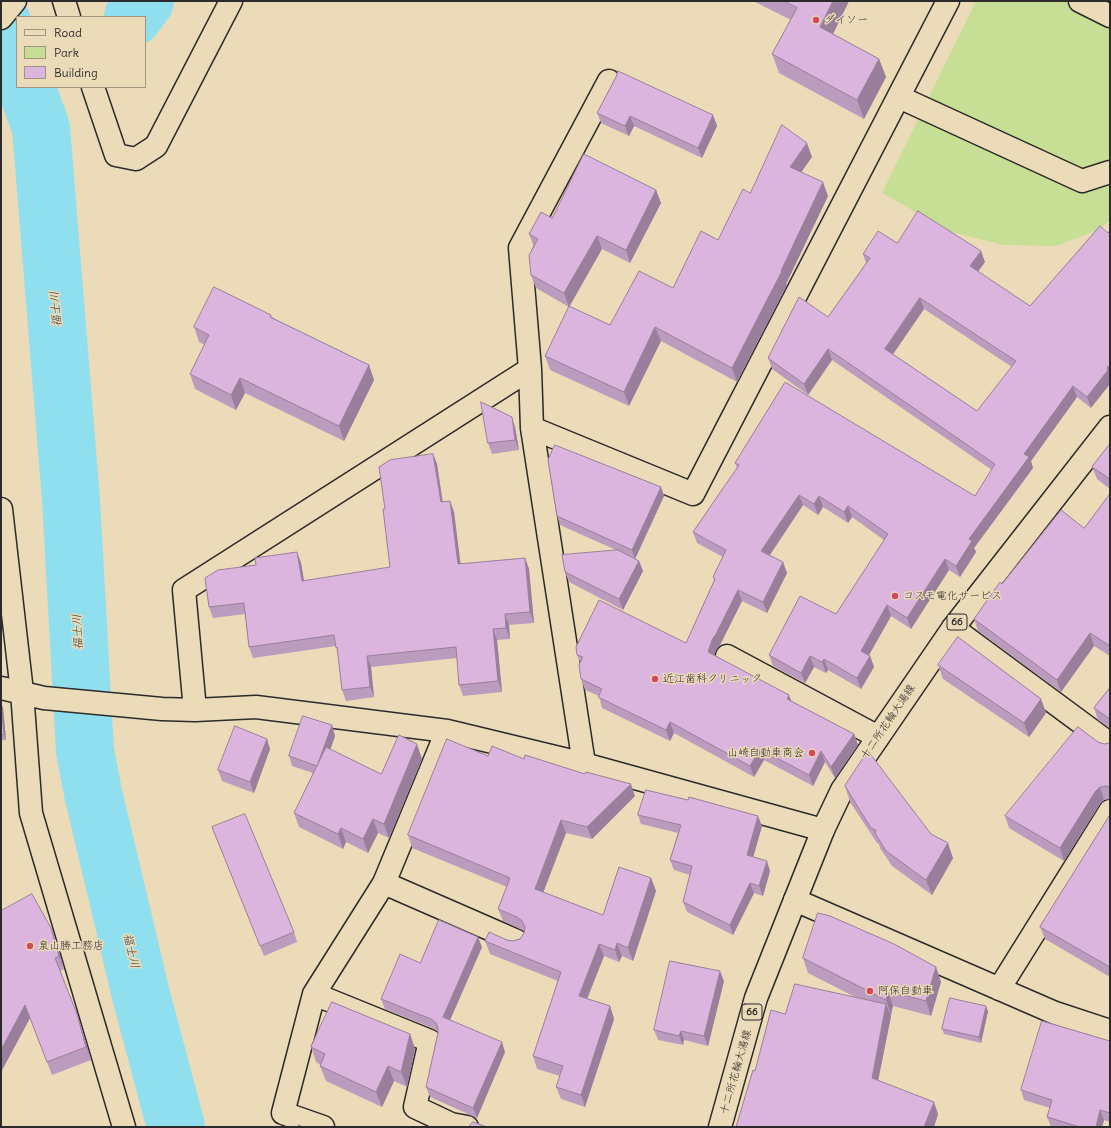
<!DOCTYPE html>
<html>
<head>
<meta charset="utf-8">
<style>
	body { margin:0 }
	#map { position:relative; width:1111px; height:1128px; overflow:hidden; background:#ecdbb8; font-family:Delius,sans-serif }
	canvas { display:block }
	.frame { position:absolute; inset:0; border:2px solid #2b2b2b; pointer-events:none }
	.legend { position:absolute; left:16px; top:16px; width:130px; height:72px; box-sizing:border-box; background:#ecdbb8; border:1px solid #9f9580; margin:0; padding:5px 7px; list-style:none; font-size:12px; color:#2b2b2b }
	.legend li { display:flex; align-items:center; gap:8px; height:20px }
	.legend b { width:20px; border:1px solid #9f9580 }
</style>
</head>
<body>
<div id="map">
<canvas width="1111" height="1128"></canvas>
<div class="frame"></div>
<ul class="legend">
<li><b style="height:5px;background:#ecdbb8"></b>Road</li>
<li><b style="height:11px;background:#c7df95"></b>Park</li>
<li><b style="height:11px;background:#dbb5dd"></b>Building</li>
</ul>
</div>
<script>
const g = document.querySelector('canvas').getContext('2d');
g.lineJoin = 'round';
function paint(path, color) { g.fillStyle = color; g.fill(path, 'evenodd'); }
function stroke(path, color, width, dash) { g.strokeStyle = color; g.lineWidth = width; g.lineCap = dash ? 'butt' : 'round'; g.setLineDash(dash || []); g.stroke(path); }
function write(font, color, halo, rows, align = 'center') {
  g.font = font + ' Delius,"Klee One",sans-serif'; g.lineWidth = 3; g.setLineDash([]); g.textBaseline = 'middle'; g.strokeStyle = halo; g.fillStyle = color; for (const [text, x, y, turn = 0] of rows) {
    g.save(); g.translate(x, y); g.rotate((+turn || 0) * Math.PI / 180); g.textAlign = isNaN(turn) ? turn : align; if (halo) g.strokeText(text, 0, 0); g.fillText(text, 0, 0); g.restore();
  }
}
const green = new Path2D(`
	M 976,1 L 1110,1 L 1110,220 L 1098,230 L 1056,246 L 1004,245 L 951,232 L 882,193 Z`);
const river = new Path2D(`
	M 133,17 L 145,1
	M 1,20 L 17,63
	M 26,87 L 41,128 L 71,500 L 85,751 L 93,793 L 141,995 L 176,1127`);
const minor = new Path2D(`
	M 64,1 L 69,17
	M 1080,1 L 1110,16
	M 93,87 L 116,155 L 136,159 L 156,146 L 231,1
	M 899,97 L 1082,181 L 1110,172
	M 532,428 L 693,494 L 948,1
	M 1,509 L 22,692 L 31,813 L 124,1127
	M 953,628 L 1110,744
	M 727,656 L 878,737
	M 1,688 L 44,698 L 162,709 L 195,710 L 256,707 L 447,731 L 584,764 L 823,830
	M 195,710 L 184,590 L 530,369
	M 584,764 L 532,428 L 530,369 L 520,248 L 609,81
	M 384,883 L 517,941
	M 795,900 L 1055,1013 L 1110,1031
	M 999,989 L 1110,811
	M 314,994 L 430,1041 L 415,1107 L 451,1124 L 467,1127
	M 323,1127 L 283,1113 L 314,994 L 384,883 L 447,731`);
const major = new Path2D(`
	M 720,1127 L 756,998 L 823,830 L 842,790 L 953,628 L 1110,427`);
const highway = new Path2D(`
	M 1,18 L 15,1`);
const wall = new Path2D(`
	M 753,1 L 849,1 L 833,34 L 879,59 L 886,77 L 864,119 L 779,73 L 772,54 L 791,20 Z
	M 616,77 L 713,115 L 717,126 L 702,158 L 634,126 L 629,136 L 601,123 L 597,113 Z
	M 812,157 L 801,172 L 828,196 L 786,284 L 787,285 L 737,382 L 661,341 L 629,406 L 550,370 L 545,356 L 610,325 L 673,288 L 718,240 L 750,193 Z
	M 656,190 L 661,203 L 630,263 L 602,249 L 569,307 L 536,288 L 531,275 L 534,247 L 529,234 L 552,218 Z
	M 1100,226 L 1091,408 L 1077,397 L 1031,461 L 1033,468 L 974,548 L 976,552 L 960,577 L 949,570 L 911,629 L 891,616 L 869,655 L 870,656 L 874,667 L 861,689 L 828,670 L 826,673 L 814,667 L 805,683 L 773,666 L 769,655 L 836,614 L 884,540 L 852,517 L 848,523 L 823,507 L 818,515 L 803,505 L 770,555 L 783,562 L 787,573 L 767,613 L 742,601 L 720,645 L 716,650 L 714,655 L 791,701 L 854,734 L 858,745 L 835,778 L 825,762 L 813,786 L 764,760 L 754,777 L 674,733 L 670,741 L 602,708 L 599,696 L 585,690 L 581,679 L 580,662 L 577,655 L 686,643 L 714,581 L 713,577 L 723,557 L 697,543 L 693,532 L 737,468 L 735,463 L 975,496 L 992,470 L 832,360 L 808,395 L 772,369 L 768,358 L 828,317 L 866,263 L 863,254 L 897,243 L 985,262 L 978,272 L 1030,306 ZM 924,309 L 1012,367 L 977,411 L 893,354 Z
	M 271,315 L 273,318 L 369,365 L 374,380 L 344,441 L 245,393 L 236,410 L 195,389 L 190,374 L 205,345 L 199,342 L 194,327 Z
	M 515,427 L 519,450 L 492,454 L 488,443 Z
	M 1110,444 L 1110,489 L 1097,479 L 1092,467 Z
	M 433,454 L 437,464 L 443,502 L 450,501 L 454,512 L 460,564 L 525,558 L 529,569 L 534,623 L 509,625 L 510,639 L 497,640 L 502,692 L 463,696 L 459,685 L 457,658 L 371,667 L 374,697 L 346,701 L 342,690 L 338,653 L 336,646 L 253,658 L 249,647 L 245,614 L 213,618 L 209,607 L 256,565 L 297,552 L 301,563 L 304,581 L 390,567 L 385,509 Z
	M 661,487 L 664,496 L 635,559 L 639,561 L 643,571 L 623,610 L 569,582 L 565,572 L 616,550 L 560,525 L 557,516 Z
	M 1110,494 L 1110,656 L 1094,646 L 1061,692 L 978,631 L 974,619 L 1002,584 L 1084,528 Z
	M 938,665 L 1041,699 L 1046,713 L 1029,737 L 943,679 Z
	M 1110,688 L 1110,728 L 1098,720 L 1094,708 Z
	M 1,703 L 3,708 L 6,740 L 1,740 Z
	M 332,725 L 335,736 L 330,750 L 381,774 L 422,759 L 389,838 L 378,833 L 368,853 L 346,842 L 343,849 L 299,827 L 294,813 L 313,773 L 292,766 L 289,756 Z
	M 267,739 L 270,749 L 254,793 L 222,781 L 218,770 Z
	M 1098,742 L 1104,744 L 1110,743 L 1110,799 L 1104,800 L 1100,804 L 1064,861 L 1009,828 L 1005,816 Z
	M 488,756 L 524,759 L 635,796 L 592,839 L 566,833 L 543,892 L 603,915 L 651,878 L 656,891 L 633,961 L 622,956 L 619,962 L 604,956 L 587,999 L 610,1006 L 614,1019 L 585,1107 L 561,1099 L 556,1087 L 560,1076 L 537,1069 L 533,1056 L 558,981 L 490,954 L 485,941 L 507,940 L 513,941 L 520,939 L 524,933 L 524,931 L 522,930 L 503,921 L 498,909 L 507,887 L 412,848 L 408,835 Z
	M 845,786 L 931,834 L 953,858 L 932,895 L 892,866 L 880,848 L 879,844 L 877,843 L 850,802 Z
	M 638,815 L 762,826 L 753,857 L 770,871 L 763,896 L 754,893 L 733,935 L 687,912 L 683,902 L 690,875 L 674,870 L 670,860 L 678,833 L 641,824 Z
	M 1110,815 L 1110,977 L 1045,939 L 1040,927 Z
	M 212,827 L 294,932 L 297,942 L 264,956 Z
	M 1,911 L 56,941 L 64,969 L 60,971 L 81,1026 L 91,1060 L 52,1075 L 30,1018 L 1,1072 Z
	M 482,947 L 450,1020 L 505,1052 L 477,1118 L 430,1097 L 426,1087 L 438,1032 L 435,1029 L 385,1009 L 381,999 L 420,963 Z
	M 803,958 L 936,967 L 941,982 L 931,1016 L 893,1006 L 891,1015 L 890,1014 L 891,1016 L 878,1081 L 938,1114 L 934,1127 L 736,1127 L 755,1071 L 785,1014 L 857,998 L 808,973 Z
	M 724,981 L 708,1046 L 684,1040 L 683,1045 L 658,1040 L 654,1030 Z
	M 988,1011 L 981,1043 L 944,1034 L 942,1029 Z
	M 410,1034 L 415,1049 L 407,1087 L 394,1081 L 382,1107 L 326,1081 L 320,1066 L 321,1065 L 316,1062 L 311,1047 Z
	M 1110,1041 L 1110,1122 L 1104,1120 L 1102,1127 L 1051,1127 L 1047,1117 L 1050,1108 L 1024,1100 L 1021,1090 Z`);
const shadedWall = new Path2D(`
	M 833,1 L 849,1 L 827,46 L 820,27 Z
	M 879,59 L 886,77 L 864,119 L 857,100 Z
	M 713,115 L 717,126 L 702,158 L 698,148 Z
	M 630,116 L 634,126 L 629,136 L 625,126 Z
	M 807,143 L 812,157 L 795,181 L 790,167 Z
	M 823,182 L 828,196 L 786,284 L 787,285 L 737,382 L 732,368 L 781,271 Z
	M 656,190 L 661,203 L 630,263 L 626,250 Z
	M 597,236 L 602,249 L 569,307 L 564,293 Z
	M 981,251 L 985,262 L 974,277 L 970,266 Z
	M 920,298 L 924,309 L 889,360 L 885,349 Z
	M 655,327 L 661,341 L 629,406 L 624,392 Z
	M 828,349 L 832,360 L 808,395 L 804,384 Z
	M 1110,364 L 1110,384 L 1091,408 L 1087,397 Z
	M 369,365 L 374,380 L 344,441 L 339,426 Z
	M 240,378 L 245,393 L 236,410 L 231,395 Z
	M 1073,386 L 1077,397 L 1031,461 L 1033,468 L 974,548 L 976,552 L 960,577 L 956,566 L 969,539 L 1024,454 Z
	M 512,417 L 515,427 L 519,450 L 515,440 Z
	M 433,454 L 437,464 L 444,513 L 441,502 Z
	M 661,487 L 664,496 L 635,559 L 632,550 Z
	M 799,495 L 803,505 L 765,562 L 761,551 Z
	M 819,496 L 823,507 L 818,515 L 814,504 Z
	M 450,501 L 454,512 L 462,575 L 458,564 Z
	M 848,506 L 852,517 L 848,523 L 844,512 Z
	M 297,552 L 301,563 L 306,592 L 302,581 Z
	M 525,558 L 529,569 L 534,623 L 530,612 Z
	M 945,559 L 949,570 L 911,629 L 907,618 Z
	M 639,561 L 643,571 L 623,610 L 619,599 Z
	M 783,562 L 787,573 L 767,613 L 763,602 Z
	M 738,590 L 742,601 L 720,645 L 716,650 L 712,663 L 708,652 L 712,640 Z
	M 887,605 L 891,616 L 865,662 L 861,651 Z
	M 505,614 L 509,625 L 510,639 L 506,628 Z
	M 493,629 L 497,640 L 502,692 L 498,681 Z
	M 1090,633 L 1094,646 L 1061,692 L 1057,680 Z
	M 367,656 L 371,667 L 374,697 L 370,687 Z
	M 810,656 L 814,667 L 805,683 L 801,673 Z
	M 870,656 L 874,667 L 861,689 L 857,678 Z
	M 824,659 L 828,670 L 826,673 L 822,662 Z
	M 789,695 L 793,705 L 787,699 Z
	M 1041,699 L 1046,713 L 1029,737 L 1024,723 Z
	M 1,703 L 3,708 L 6,740 L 4,734 Z
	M 670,722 L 674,733 L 670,741 L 666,730 Z
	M 332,725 L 335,736 L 321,776 L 317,766 Z
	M 854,734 L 858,745 L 835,778 L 831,767 Z
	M 267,739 L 270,749 L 254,793 L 250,782 Z
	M 417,744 L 422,759 L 389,838 L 384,824 Z
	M 760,749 L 764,760 L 754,777 L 750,766 Z
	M 821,751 L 825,762 L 813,786 L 809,775 Z
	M 631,784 L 635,796 L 592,839 L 587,827 Z
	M 1100,787 L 1104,800 L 1100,804 L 1064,861 L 1060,848 L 1095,792 Z
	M 758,816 L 762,826 L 751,865 L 747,855 Z
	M 373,819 L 378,833 L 368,853 L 363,839 Z
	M 561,820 L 566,833 L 540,901 L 535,889 Z
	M 341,828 L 346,842 L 343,849 L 338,834 Z
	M 948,843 L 953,858 L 932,895 L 926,880 Z
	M 767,861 L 770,871 L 763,896 L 759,886 Z
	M 651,878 L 656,891 L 633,961 L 628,948 Z
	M 750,883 L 754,893 L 733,935 L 730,925 Z
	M 51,928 L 56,941 L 64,969 L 59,956 Z
	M 478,937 L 482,947 L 447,1027 L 443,1017 Z
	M 617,943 L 622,956 L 619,962 L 615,950 Z
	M 599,944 L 604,956 L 583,1009 L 579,996 Z
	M 936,967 L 941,982 L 931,1016 L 926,1001 Z
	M 720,971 L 724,981 L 708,1046 L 704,1036 Z
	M 888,991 L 893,1006 L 891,1015 L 886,1000 Z
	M 886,1004 L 891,1016 L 876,1091 L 872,1078 Z
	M 25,1005 L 30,1018 L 1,1072 L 1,1050 Z
	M 610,1006 L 614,1019 L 585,1107 L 581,1095 Z
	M 986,1006 L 988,1011 L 981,1043 L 979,1037 Z
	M 77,1014 L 81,1026 L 91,1060 L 86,1047 Z
	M 681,1031 L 684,1040 L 683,1045 L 679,1036 Z
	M 410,1034 L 415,1049 L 407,1087 L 401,1072 Z
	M 502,1042 L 505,1052 L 477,1118 L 473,1108 Z
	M 388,1066 L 394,1081 L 382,1107 L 376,1092 Z
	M 934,1102 L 938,1114 L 934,1127 L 924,1127 Z
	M 1100,1110 L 1104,1120 L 1102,1127 L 1096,1127 Z`);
const building = new Path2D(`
	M 784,1 L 833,1 L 820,27 L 879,59 L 857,100 L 772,54 L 797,8 Z
	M 618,71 L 713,115 L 698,148 L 630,116 L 625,126 L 597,113 L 616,77 Z
	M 782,125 L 807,143 L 790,167 L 823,182 L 781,271 L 782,271 L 732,368 L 655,327 L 624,392 L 545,356 L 569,306 L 610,325 L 639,271 L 673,288 L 701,231 L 718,240 L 743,189 L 750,193 Z
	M 584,154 L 656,190 L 626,250 L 597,236 L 564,293 L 531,275 L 529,255 L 538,239 L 529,234 L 541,212 L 552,218 Z
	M 918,211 L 981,251 L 970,266 L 1030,306 L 1100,226 L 1108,233 L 1110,230 L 1110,364 L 1107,368 L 1108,370 L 1087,397 L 1073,386 L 1024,454 L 1029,457 L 969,539 L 972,541 L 956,566 L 945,559 L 907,618 L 887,605 L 861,651 L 870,656 L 857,678 L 824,659 L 822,662 L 810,656 L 801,673 L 769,655 L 800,596 L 836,614 L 888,534 L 848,506 L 844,512 L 819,496 L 814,504 L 799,495 L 761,551 L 783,562 L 763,602 L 738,590 L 716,634 L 712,640 L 708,652 L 789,695 L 787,699 L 854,734 L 831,767 L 821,751 L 809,775 L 760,749 L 750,766 L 670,722 L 666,730 L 598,697 L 602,689 L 581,679 L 579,665 L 583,657 L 577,655 L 576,647 L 599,600 L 686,643 L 715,579 L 713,577 L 726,550 L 693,532 L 739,465 L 735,463 L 785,382 L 975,496 L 995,464 L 828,349 L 804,384 L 768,358 L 799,297 L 828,317 L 870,258 L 863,254 L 878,231 L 897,243 ZM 920,298 L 1016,361 L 977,411 L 885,349 Z
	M 214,287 L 271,315 L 270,317 L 369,365 L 339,426 L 240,378 L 231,395 L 190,374 L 209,335 L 194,327 Z
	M 481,402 L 512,417 L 515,440 L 488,443 Z
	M 1110,444 L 1110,479 L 1092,467 Z
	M 555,445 L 661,487 L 632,550 L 557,516 L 548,460 Z
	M 433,454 L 441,502 L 450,501 L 458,564 L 525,558 L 530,612 L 505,614 L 506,628 L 493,629 L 498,681 L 459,685 L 456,647 L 367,656 L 370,687 L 342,690 L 337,647 L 336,648 L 334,635 L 249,647 L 244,603 L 209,607 L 205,578 L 218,570 L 256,565 L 255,558 L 297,552 L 302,581 L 390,567 L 383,509 L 385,509 L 379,467 L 390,460 Z
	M 1110,494 L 1110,646 L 1090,633 L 1057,680 L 974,619 L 1000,582 L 1002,584 L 1061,510 L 1084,528 Z
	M 618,550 L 639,561 L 619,599 L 565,572 L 562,555 Z
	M 958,637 L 1041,699 L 1024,723 L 938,665 Z
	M 1110,688 L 1110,719 L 1094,708 Z
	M 1,703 L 4,734 L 1,735 Z
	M 303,716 L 332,725 L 320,758 L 317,766 L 289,756 Z
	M 235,726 L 267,739 L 250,782 L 218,770 Z
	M 1078,727 L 1098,742 L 1104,744 L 1110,743 L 1110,787 L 1106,786 L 1100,787 L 1095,792 L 1060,848 L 1005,816 Z
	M 399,735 L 417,744 L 384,824 L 373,819 L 363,839 L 341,828 L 338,834 L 294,813 L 326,747 L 381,774 Z
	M 447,739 L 488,756 L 492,746 L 524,759 L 525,755 L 585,774 L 586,772 L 631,784 L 587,827 L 561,820 L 535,889 L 603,915 L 619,867 L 651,878 L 628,948 L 617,943 L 615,950 L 599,944 L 579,996 L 610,1006 L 581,1095 L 556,1087 L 563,1066 L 533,1056 L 561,972 L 485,941 L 489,932 L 507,940 L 513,941 L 520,939 L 524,933 L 525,927 L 522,921 L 517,917 L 498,909 L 510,878 L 408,835 Z
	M 868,751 L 931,834 L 948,843 L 926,880 L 886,851 L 875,833 L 876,830 L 871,828 L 845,786 Z
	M 646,790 L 688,800 L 689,797 L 758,816 L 747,855 L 767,861 L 759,886 L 750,883 L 730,925 L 683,902 L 692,866 L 670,860 L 681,825 L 638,815 Z
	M 245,814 L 294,932 L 260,946 L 212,827 Z
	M 1110,815 L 1110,967 L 1040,927 Z
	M 32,894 L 51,928 L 59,956 L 55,958 L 77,1014 L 86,1047 L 47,1062 L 25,1005 L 1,1050 L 1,911 Z
	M 818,913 L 830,916 L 894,944 L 936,967 L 926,1001 L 888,991 L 886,1000 L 803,958 Z
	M 439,920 L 478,937 L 443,1017 L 502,1042 L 473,1108 L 426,1087 L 438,1033 L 438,1028 L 436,1023 L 431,1019 L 381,999 L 400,954 L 420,963 Z
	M 670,961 L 720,971 L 704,1036 L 681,1031 L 679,1036 L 654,1030 Z
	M 795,984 L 886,1004 L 872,1078 L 934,1102 L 924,1127 L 736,1127 L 753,1070 L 755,1071 L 771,1010 L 785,1014 Z
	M 950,998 L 986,1006 L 979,1037 L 942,1029 Z
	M 332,1002 L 410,1034 L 401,1072 L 388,1066 L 376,1092 L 320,1066 L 325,1054 L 311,1047 Z
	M 1042,1021 L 1110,1041 L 1110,1113 L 1100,1110 L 1096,1127 L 1080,1127 L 1047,1117 L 1052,1100 L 1021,1090 Z
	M 473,1122 L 487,1127 L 469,1127 L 470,1125 Z
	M 299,1125 L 303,1127 L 298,1127 Z`);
const markers = [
	[816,20,4,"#d1495b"],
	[895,596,4,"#d1495b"],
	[655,679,4,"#d1495b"],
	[812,753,4,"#d1495b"],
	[30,946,4,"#d1495b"],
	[870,991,4,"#d1495b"]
];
const shields = [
	[957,622,20],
	[752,1012,20]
];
const shieldNames = [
	["66",957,622],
	["66",752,1012]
];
const poiNames = [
	["ダイソー",824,20],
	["コスモ電化サービス",903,596],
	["近江歯科クリニック",663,679],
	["山崎自動車商会",804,753,"right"],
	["泉山勝工務店",38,946],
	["阿保自動車",878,991]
];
const streetNames = [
	["十二所花輪大湯線",888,722,-56],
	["十二所花輪大湯線",736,1072,-74]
];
const waterNames = [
	["福士川",56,309,-95],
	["福士川",78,632,-93],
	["福士川",131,951,77]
];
paint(green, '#c7df95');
stroke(river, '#90dfee', 58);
stroke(minor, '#2b2b2b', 25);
stroke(major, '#2b2b2b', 25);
stroke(highway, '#2b2b2b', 25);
stroke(minor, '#ecdbb8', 22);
stroke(major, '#ecdbb8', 22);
stroke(highway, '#ecdbb8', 22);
paint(wall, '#bc9cbe');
paint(shadedWall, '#997f9b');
paint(building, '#dbb5dd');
stroke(building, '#997f9b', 1);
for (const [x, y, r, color] of markers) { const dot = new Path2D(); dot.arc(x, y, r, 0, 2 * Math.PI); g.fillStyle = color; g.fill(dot); stroke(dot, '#ecdbb8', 1.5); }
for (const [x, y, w] of shields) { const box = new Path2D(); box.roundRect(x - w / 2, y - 8, w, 16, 3); g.fillStyle = '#ecdbb8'; g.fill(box); stroke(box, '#2b2b2b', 1); }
write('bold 10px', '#2b2b2b', null, shieldNames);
write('11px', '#2b2b2b', '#ecdbb8', poiNames, 'left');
write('11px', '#2b2b2b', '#ecdbb8', streetNames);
write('italic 12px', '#3a4648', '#ecdbb8', waterNames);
</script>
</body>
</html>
